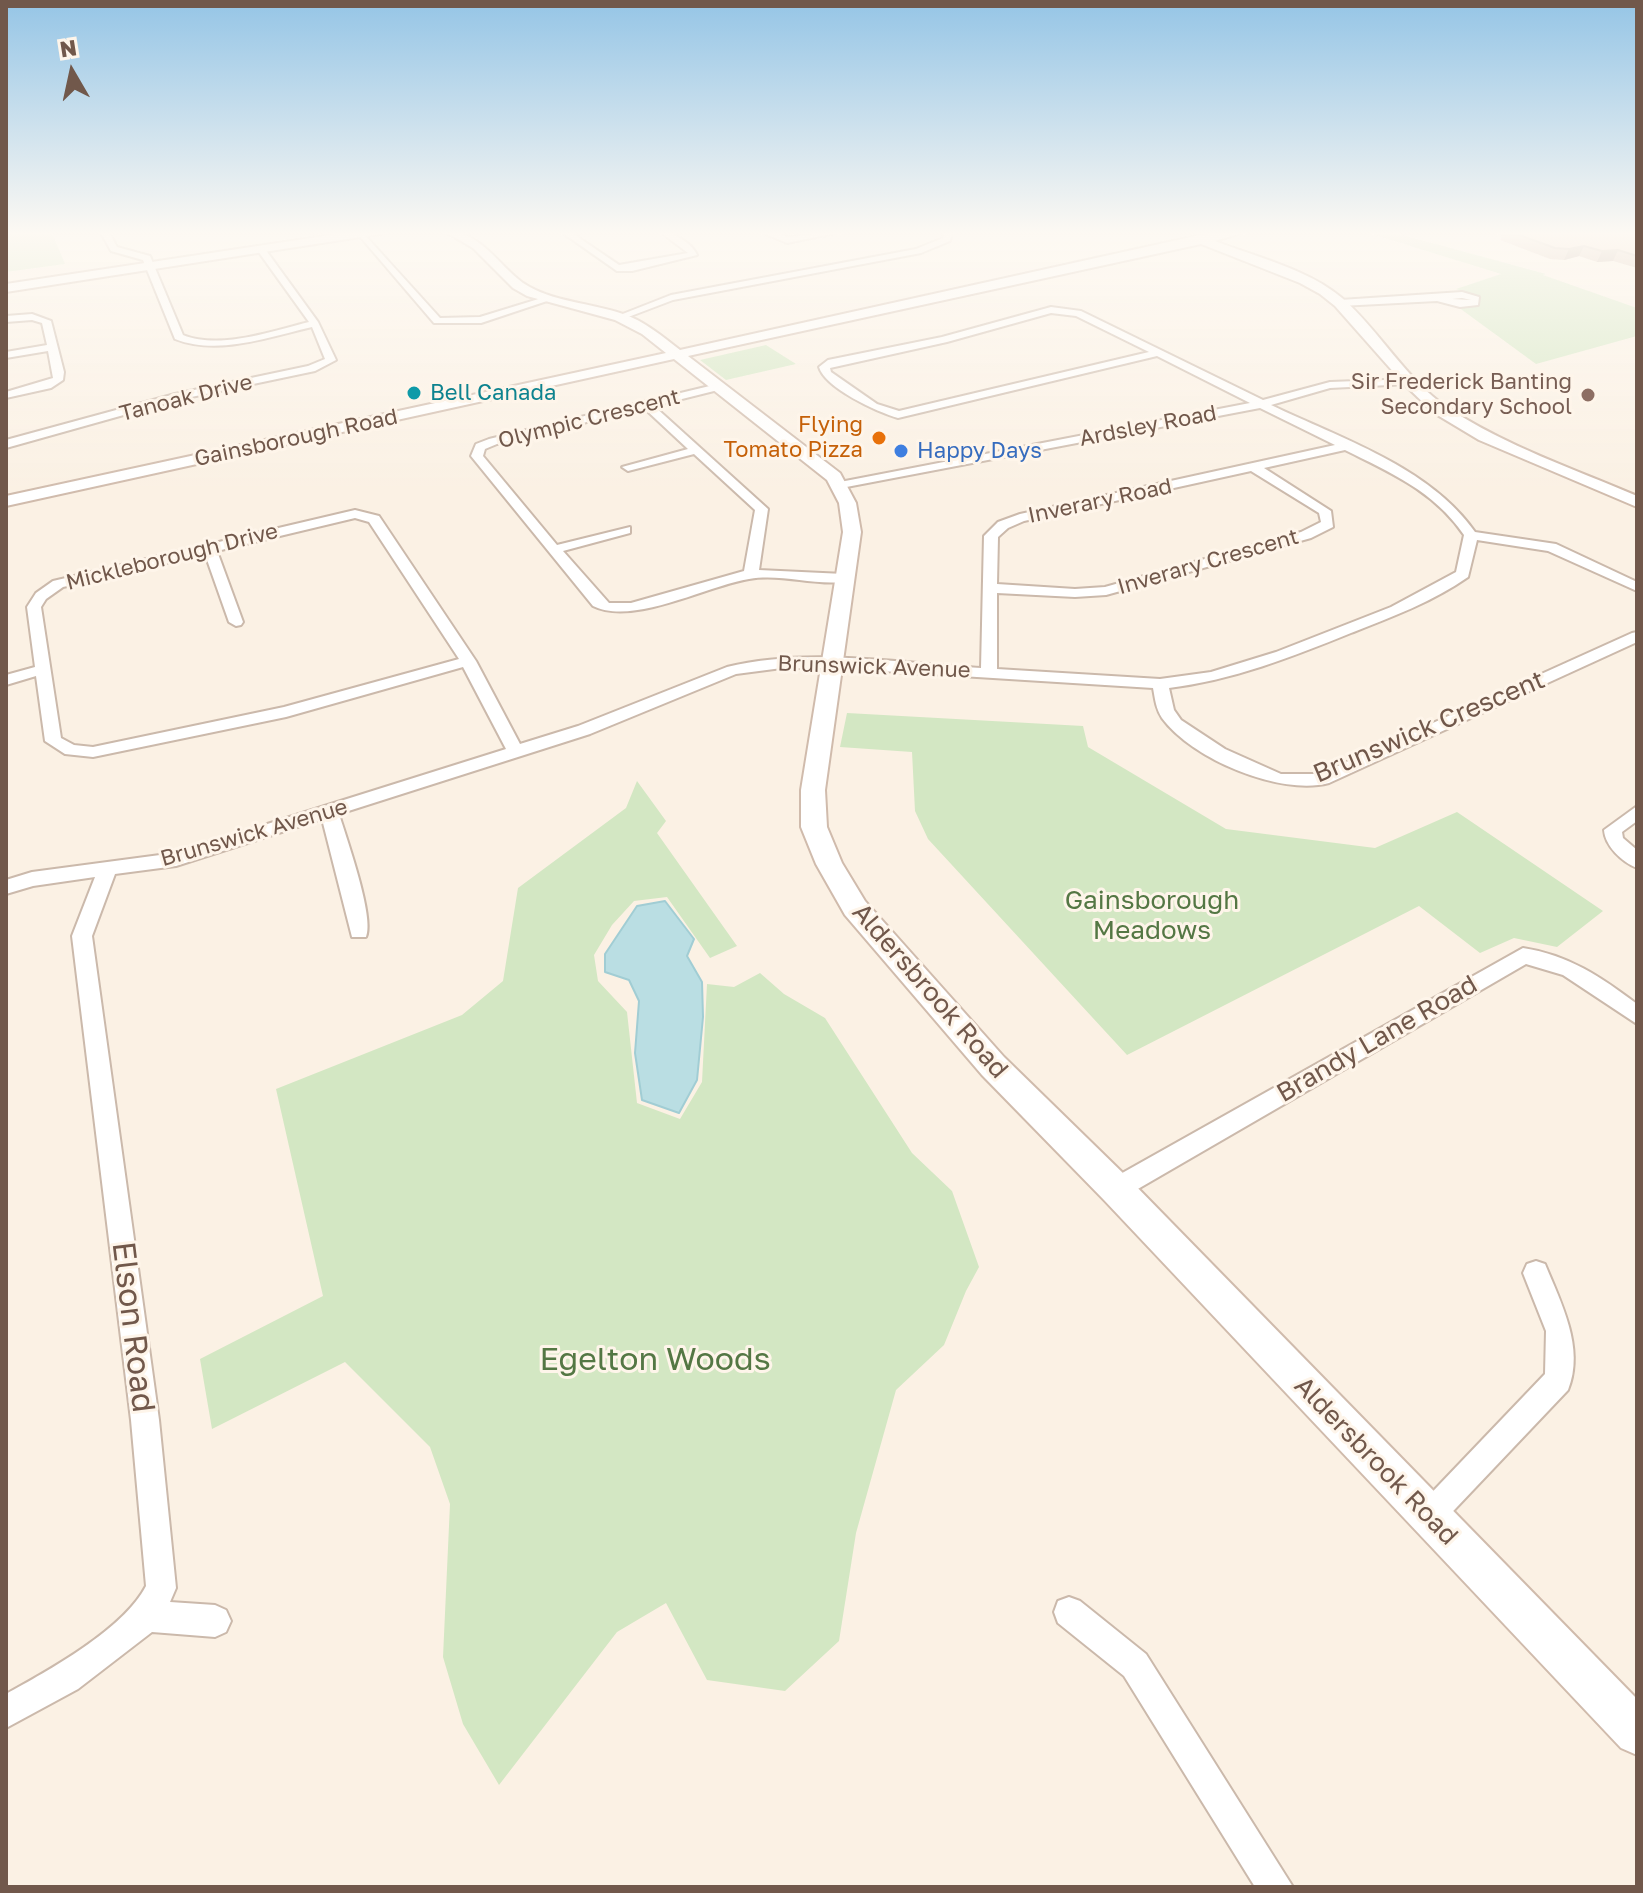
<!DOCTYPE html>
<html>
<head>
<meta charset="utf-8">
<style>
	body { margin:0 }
	#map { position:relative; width:1643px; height:1893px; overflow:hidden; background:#fbf1e4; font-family:"Golos Text",sans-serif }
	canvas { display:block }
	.frame { position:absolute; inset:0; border:8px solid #71584b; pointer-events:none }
	.north { position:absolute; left:32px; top:32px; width:80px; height:80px; -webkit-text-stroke:6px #fef5ea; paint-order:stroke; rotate:351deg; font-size:22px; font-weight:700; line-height:32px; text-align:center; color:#71584b }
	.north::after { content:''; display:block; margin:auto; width:28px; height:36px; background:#71584b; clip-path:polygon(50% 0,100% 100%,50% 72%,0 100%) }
</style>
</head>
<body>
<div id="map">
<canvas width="1643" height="1893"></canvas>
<div class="frame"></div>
<div class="north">N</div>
</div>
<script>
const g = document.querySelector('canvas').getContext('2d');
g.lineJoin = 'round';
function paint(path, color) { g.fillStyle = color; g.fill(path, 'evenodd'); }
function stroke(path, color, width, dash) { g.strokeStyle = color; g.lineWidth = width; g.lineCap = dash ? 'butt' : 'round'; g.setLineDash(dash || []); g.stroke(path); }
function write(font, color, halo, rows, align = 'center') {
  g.font = font + ' "Golos Text",sans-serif'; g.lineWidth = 6; g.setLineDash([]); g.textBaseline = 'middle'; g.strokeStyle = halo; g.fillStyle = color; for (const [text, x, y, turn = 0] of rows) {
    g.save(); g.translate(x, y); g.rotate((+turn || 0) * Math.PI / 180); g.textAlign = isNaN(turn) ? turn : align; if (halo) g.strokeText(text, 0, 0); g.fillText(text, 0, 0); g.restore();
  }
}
const green = new Path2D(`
	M 6,231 L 51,231 L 65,264 L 6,272 Z
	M 1362,231 L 1388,231 L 1546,274 L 1543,275 L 1637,308 L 1637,336 L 1536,364 L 1458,307 L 1476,305 L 1480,297 L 1456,289 L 1501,274 Z
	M 766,345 L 796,364 L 726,380 L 700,360 Z
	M 847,713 L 1083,726 L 1088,747 L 1226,829 L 1375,848 L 1457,812 L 1603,911 L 1557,947 L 1514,938 L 1480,953 L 1419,906 L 1127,1055 L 928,839 L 915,811 L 912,752 L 840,747 Z
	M 637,781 L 666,821 L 657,833 L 737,946 L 710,958 L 667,897 L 634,901 L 612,925 L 594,955 L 598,981 L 627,1012 L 637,1103 L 680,1119 L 702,1082 L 707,984 L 734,987 L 760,973 L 784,994 L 825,1018 L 912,1153 L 952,1191 L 979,1267 L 966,1291 L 944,1345 L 896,1390 L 856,1533 L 839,1641 L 785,1691 L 707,1680 L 666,1603 L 617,1632 L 499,1785 L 463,1724 L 443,1657 L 450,1504 L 430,1447 L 345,1362 L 212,1429 L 200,1359 L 323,1296 L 276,1089 L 462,1015 L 503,981 L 518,888 L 626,808 Z`);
const water = new Path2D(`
	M 665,901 L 694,939 L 687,956 L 702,982 L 703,1017 L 697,1080 L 679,1113 L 642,1100 L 635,1053 L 639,1001 L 629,980 L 605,972 L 605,954 L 637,906 Z`);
const street = new Path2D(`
	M 100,231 L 108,231 L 117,247 L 150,256 L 183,335 C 220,350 272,331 309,322 L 258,251 L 265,249 L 318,322 L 336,360 L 315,371 L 177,400 L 6,448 L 6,440 L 175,394 L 308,366 L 325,359 L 312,327 C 269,337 218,356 175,339 L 143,260 L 111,251 Z
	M 560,231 L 569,231 L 619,265 L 688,253 L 659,231 C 672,231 692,243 697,255 L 632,271 L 617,271 Z
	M 758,231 L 770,231 L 788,237 L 846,231 L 787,243 Z
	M 945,231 L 953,231 L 950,241 L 921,253 L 673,300 L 623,319 L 615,317 L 671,295 L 916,249 L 943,238 Z
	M 357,233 L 363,233 L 440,318 L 480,317 L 545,297 L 553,299 L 481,323 L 434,323 Z
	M 1462,292 L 1479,297 L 1478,305 L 1460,307 L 1437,301 L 1340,306 L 1335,303 L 1340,300 ZM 1462,298 L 1471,300 L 1452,299 Z
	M 1051,307 L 1081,311 L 1263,400 L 1330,382 L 1413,379 L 1413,383 L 1409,384 L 1330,388 L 1271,405 C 1340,438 1430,467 1475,532 L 1556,544 L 1637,582 L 1637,591 L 1548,551 L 1477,540 L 1468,577 C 1432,602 1392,617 1351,633 C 1292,657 1233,680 1169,688 L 1174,710 L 1181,720 L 1225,749 L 1281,774 L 1320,774 L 1632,633 L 1637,632 L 1637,642 L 1329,783 C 1280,796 1192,759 1162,718 C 1156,709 1155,699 1153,688 L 833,668 L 782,668 L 736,674 L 590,734 L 339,814 C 346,837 375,918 366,937 L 352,937 L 322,819 L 176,866 L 115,874 L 92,936 L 159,1420 L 176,1588 L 170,1602 L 215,1605 L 226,1610 L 231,1621 L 226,1632 L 215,1637 L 152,1632 L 78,1689 L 6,1728 L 6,1694 C 48,1671 124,1629 146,1586 L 131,1420 L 72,936 L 95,877 L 33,886 L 6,894 L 6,880 L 32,872 L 175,853 L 506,749 L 463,667 L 286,717 L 93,757 L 65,754 L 45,741 L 36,676 L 6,685 L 6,675 L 35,667 L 27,607 L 36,593 L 53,581 L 355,510 L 379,516 L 476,661 L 520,744 L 578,726 L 727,667 C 808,647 898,663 981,668 L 984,536 L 998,522 L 1020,514 L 1335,445 L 1260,408 L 836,489 L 834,486 L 840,482 L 1250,403 L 1157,356 L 898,418 C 877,412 825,388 819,367 L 828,360 L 942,337 ZM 1051,313 L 1076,316 L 1149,352 L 899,411 L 877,404 L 831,372 L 830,368 L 947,342 ZM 1345,450 C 1391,473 1434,491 1464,535 L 1456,572 L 1391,607 L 1276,652 L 1211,672 L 1160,679 L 997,669 L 997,593 L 1075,597 L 1106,595 L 1311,538 L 1333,527 L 1331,511 L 1264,468 ZM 1251,471 L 1319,513 L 1321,522 L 1301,532 L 1105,587 L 1075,589 L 997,584 L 998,537 L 1008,528 L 1024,521 ZM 355,518 L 369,522 L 459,659 L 284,707 L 93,747 L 74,745 L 61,738 L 41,607 L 46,599 L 63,587 L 205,554 L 229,622 L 236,626 L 241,625 L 243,622 L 217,551 Z
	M 32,314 L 51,321 L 64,372 L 63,380 L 51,388 L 6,398 L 6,392 L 53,378 L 48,351 L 6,358 L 6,352 L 47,345 L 42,323 L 32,320 L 6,322 L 6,316 Z
	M 718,384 L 722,385 L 722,389 L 654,406 L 768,509 L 759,570 L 844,574 L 849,575 L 849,581 C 817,587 782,573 749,579 C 706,586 633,626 593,606 L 471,456 L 476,444 L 489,439 ZM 644,408 L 688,449 L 622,467 L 628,471 L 694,454 L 755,510 L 744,571 L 631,603 L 609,603 L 563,551 L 630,533 L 630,527 L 557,545 L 483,456 L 485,449 L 497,444 Z
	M 1637,806 L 1637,821 L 1622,832 L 1623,838 L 1637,850 L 1637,868 C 1622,862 1605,846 1604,830 Z
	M 1523,948 C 1569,955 1601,977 1637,1004 L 1637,1024 L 1563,975 L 1526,964 L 1124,1197 L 1116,1200 L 1108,1197 L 1104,1189 L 1108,1181 Z
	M 1536,1261 L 1545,1264 C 1561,1303 1585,1348 1568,1390 L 1438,1527 L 1428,1532 L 1418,1527 L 1413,1517 L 1418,1507 L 1545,1374 L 1546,1331 L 1523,1273 L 1527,1264 Z
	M 1069,1597 L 1080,1601 L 1146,1654 L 1293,1887 L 1255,1887 L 1124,1676 L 1058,1623 L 1054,1612 L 1058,1601 Z`);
const secondary = new Path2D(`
	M 357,231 L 386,231 L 380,234 L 6,292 L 6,284 Z
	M 444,231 C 481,231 496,263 523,283 C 551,302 592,303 623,314 C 644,321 662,336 680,350 L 1200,235 L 1248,231 L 1215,241 C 1256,257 1308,269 1342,298 C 1380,331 1406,380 1448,408 C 1506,446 1574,469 1637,496 L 1637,507 L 1479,440 L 1434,413 L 1404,384 L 1335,306 L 1320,294 L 1300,283 L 1201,244 L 688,356 L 840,473 L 856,503 L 861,532 L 825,790 L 827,827 L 842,863 L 865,901 L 1004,1057 L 1128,1178 L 1637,1699 L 1637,1755 L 1621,1748 L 1104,1200 L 982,1075 L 845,915 L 816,864 L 801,827 L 801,790 L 843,532 L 839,503 L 827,480 L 674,359 L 6,506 L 6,496 L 666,353 L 642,334 L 615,320 L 527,296 L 513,288 L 473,248 Z`);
const wall = new Path2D(`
	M 1487,231 L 1637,231 L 1637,268 L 1613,261 L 1597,262 L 1579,256 L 1564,260 L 1550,259 L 1500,240 L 1502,236 Z`);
const shadedWall = new Path2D(`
	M 1584,246 L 1579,256 L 1564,260 L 1569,249 Z
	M 1618,250 L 1613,261 L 1597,262 L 1602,251 Z`);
const building = new Path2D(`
	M 1508,231 L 1637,231 L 1637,256 L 1618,250 L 1602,251 L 1584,246 L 1569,249 L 1555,248 Z`);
const markers = [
	[414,393,8,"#0f9aa8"],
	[1588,395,8,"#8d6e63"],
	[879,438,8,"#e8710a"],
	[901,451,8,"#3f7fe0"]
];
const farEducationnames = [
	["Sir Frederick Banting",1572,382],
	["Secondary School",1572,407]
];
const farCulturenames = [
	["Bell Canada",430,393]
];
const farStreetnames = [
	["Tanoak Drive",186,398,-14],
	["Olympic Crescent",589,419,-14],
	["Ardsley Road",1148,426,-11],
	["Gainsborough Road",296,438,-12],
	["Inverary Road",1100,501,-12],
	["Mickleborough Drive",172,557,-14],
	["Inverary Crescent",1208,562,-16],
	["Brunswick Avenue",874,667,2],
	["Brunswick Avenue",254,833,-16]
];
const farFoodnames = [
	["Flying",863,425],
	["Tomato Pizza",863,450]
];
const farShopnames = [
	["Happy Days",917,451]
];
const streetNames = [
	["Brunswick Crescent",1429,727,-23],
	["Aldersbrook Road",930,991,49],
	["Brandy Lane Road",1377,1039,-30],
	["Aldersbrook Road",1376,1461,46]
];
const parkNames = [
	["Gainsborough",1152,901],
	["Meadows",1152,931]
];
const nearStreetnames = [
	["Elson Road",133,1327,83]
];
const nearParknames = [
	["Egelton Woods",655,1360]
];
paint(green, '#d3e7c3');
paint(water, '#badee3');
stroke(water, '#a1cdd4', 2);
stroke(street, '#cbb9ab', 4);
stroke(secondary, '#d0bbac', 4);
paint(street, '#fff');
paint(secondary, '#fff');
paint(wall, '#cdb3a3');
paint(shadedWall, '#a79284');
paint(building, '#eed0bd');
stroke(building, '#a79284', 2);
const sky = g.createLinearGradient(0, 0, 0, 496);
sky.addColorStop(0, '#95c5e6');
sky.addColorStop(0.47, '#fdf9f3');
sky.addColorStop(1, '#fdf9f300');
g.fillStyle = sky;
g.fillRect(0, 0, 1643, 496);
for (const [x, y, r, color] of markers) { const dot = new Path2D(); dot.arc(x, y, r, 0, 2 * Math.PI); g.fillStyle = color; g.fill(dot); stroke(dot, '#fef5ea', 3); }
write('22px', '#785e54', '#fef5ea', farEducationnames, 'right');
write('22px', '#0d838f', '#fef5ea', farCulturenames, 'left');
write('22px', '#71584b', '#fef5ea', farStreetnames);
write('22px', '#c56008', '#fef5ea', farFoodnames, 'right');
write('22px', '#366cbe', '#fef5ea', farShopnames, 'left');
write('26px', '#71584b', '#fef5ea', streetNames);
write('26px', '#547744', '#fef5ea', parkNames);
write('32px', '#71584b', '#fef5ea', nearStreetnames);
write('32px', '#547744', '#fef5ea', nearParknames);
</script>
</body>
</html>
